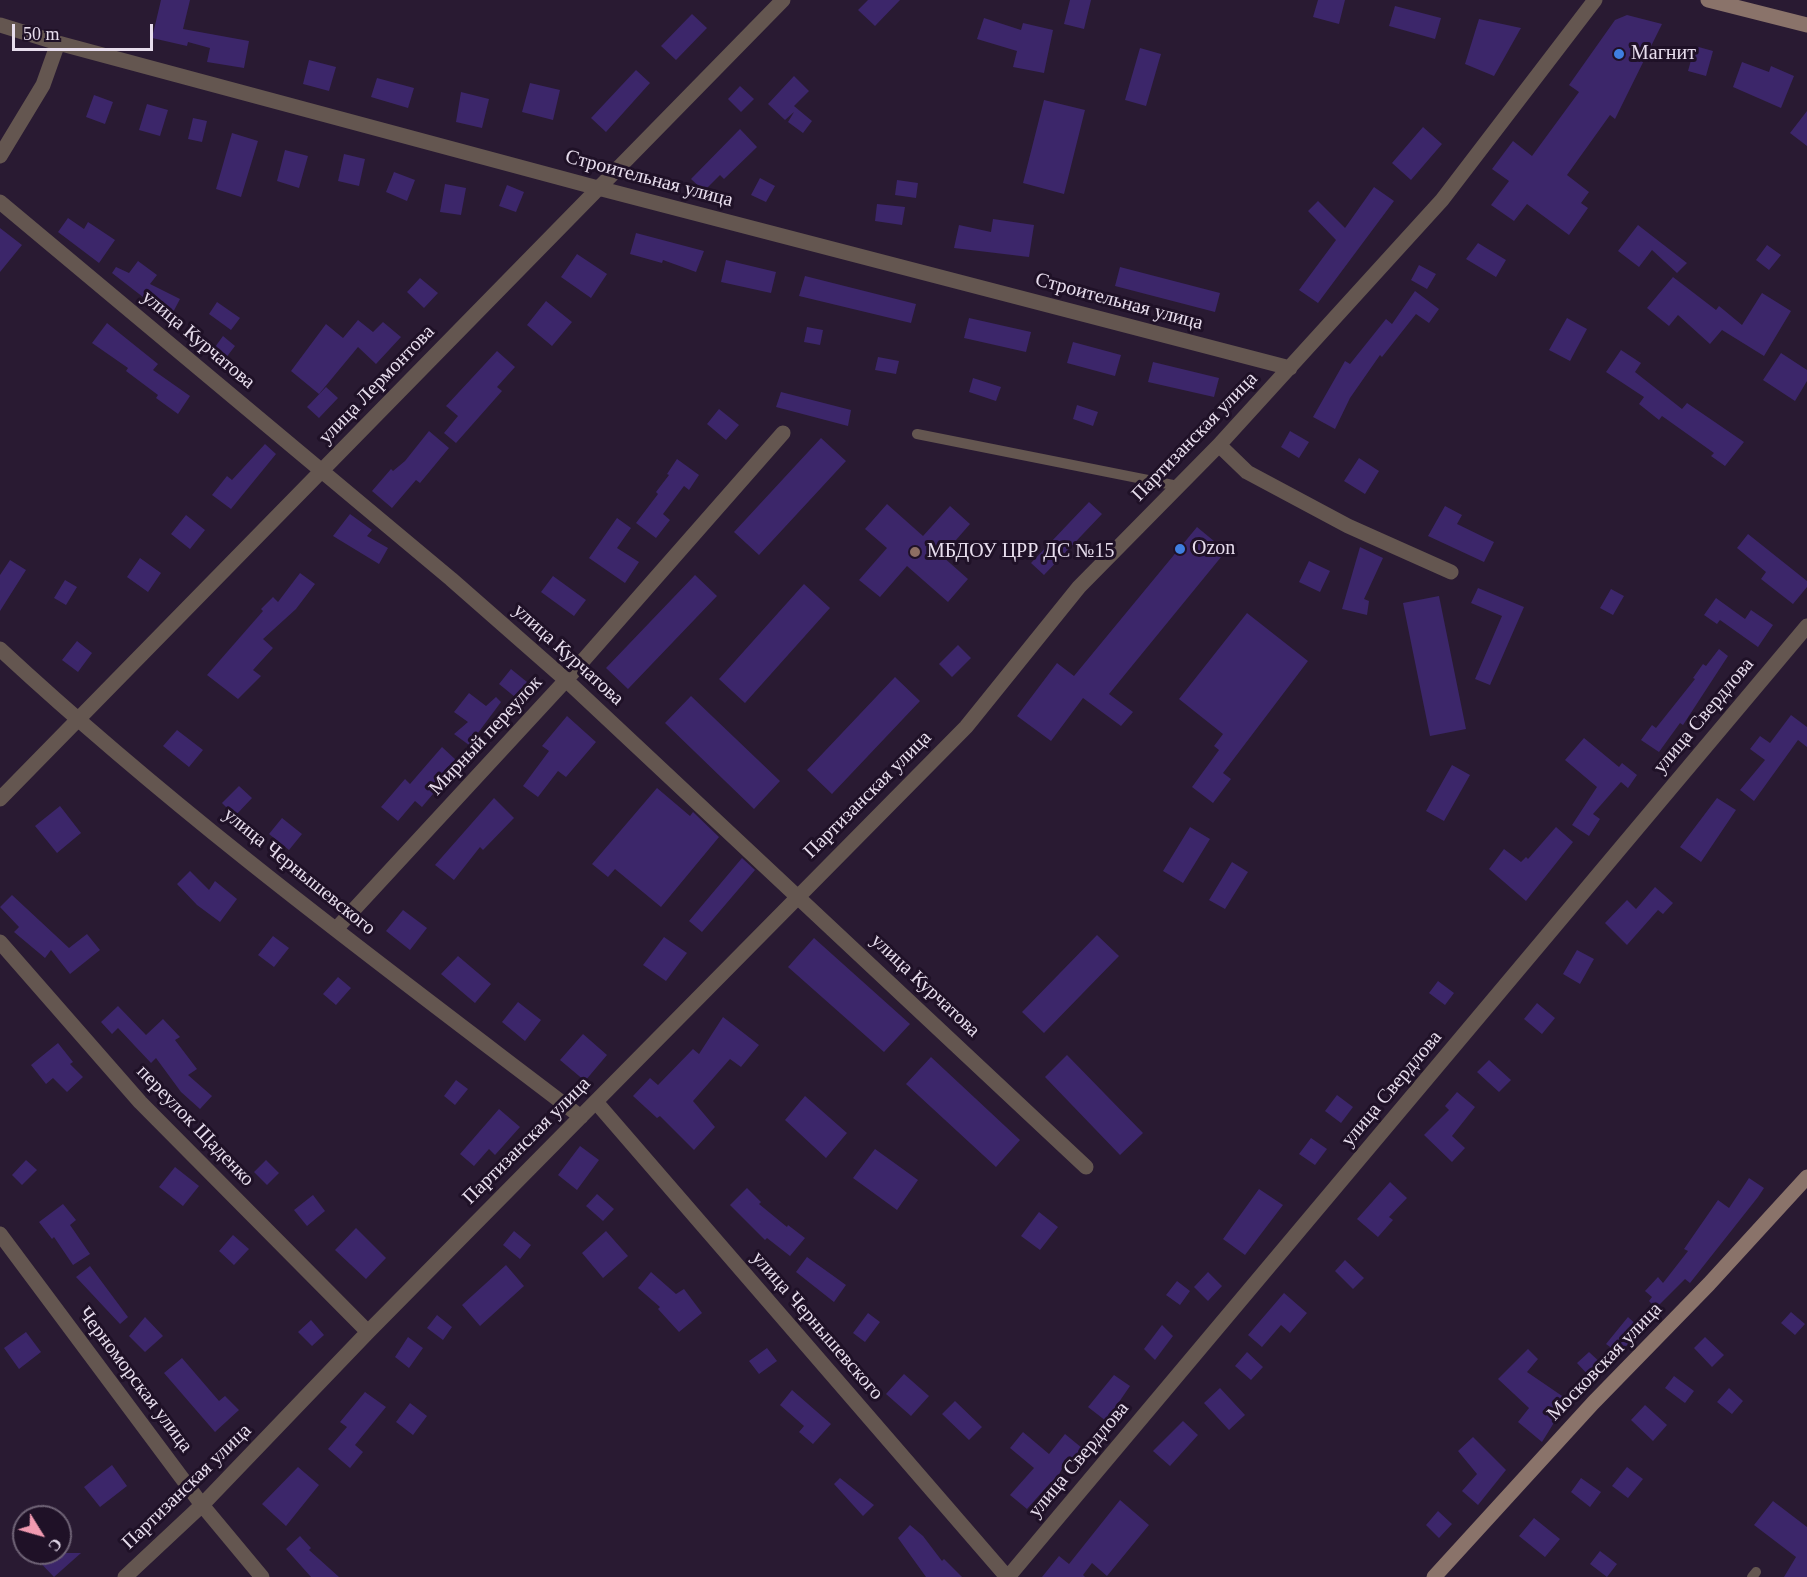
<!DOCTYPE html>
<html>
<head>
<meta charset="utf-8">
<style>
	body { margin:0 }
	#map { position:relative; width:1807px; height:1577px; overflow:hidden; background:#291a32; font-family:Georgia,serif }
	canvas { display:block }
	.north { position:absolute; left:12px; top:1505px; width:60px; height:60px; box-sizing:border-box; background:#1f1127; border:2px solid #6f6376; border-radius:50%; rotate:127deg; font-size:16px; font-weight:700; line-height:24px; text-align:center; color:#e7dded }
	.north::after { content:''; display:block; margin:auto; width:21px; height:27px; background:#f19ab1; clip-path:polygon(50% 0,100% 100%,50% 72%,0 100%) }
	.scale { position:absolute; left:12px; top:24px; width:141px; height:27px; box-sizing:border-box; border:3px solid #e7dded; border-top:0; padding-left:8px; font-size:18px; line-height:21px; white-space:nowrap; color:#e7dded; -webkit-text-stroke:4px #1f1127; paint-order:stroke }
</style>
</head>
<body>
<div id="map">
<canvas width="1807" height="1577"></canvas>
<div class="north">С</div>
<div class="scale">50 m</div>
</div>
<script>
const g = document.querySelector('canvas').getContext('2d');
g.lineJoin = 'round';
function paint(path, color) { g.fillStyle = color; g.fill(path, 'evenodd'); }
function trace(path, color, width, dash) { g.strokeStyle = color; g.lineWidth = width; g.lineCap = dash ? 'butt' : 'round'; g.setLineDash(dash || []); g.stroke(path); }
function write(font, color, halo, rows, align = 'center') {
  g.font = font + ' Georgia,serif'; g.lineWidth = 6; g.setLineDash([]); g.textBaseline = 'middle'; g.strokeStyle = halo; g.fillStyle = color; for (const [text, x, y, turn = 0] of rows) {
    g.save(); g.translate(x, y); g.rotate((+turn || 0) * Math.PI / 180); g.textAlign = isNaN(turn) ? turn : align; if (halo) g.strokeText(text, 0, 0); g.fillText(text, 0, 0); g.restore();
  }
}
const building = new Path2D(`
	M161,0H190L183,29L249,41L244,68L207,62L210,48L188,42L187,46L152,38Z
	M868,0H900L875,26L858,10Z
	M1070,0H1091L1084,29L1064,24Z
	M1318,0H1345L1339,24L1313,17Z
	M1395,6L1441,18L1435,39L1389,26Z
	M692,14L707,28L676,60L661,46Z
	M1627,15L1662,24L1615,119L1610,115L1567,175L1589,192L1581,203L1588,208L1569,235L1527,204L1514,221L1491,205L1509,181L1492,169L1513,141L1532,156L1579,92L1569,85L1615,20Z
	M984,18L1021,30L1023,23L1053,30L1044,73L1013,67L1017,51L977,39Z
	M1479,19L1521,28L1494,76L1465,64Z
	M1695,46L1713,51L1706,76L1688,71Z
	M1140,48L1161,54L1146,106L1125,100Z
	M309,60L336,67L329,91L303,84Z
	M1742,62L1769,72L1771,66L1794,76L1781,108L1733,87Z
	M636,70L650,83L606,132L591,118Z
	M794,76L809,91L794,106L812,121L803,133L788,122L794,112L785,120L768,104Z
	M377,78L414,88L408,108L371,97Z
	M530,83L560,90L553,120L522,112Z
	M740,86L754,99L741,112L728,99Z
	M461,92L489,99L482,128L456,122Z
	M94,95L113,102L105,124L86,117Z
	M1044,100L1085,110L1064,194L1023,183Z
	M147,104L168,110L160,136L139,130Z
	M1807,111V146L1790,133Z
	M193,118L207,121L202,142L188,139Z
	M1423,127L1442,144L1411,180L1392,163Z
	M740,129L757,147L724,179L720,175L704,191L691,179Z
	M232,133L258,141L241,197L216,189Z
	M285,150L308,156L299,188L277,181Z
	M344,154L365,159L359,186L338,181Z
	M394,172L415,180L407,201L386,192Z
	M760,178L775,186L766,202L751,195Z
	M897,180L918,183L916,198L895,195Z
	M445,184L466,188L461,215L440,212Z
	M507,185L524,192L516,212L499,206Z
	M1374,187L1394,201L1318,303L1299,290L1336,240L1308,211L1318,201L1345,228Z
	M877,204L905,207L902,225L875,221Z
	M68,218L84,229L88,222L115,240L99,263L58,232Z
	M993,219L1034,225L1029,257L954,248L959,225L991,232Z
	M1638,225L1687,263L1677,273L1652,250L1639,267L1618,251Z
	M0,228L22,245L0,272Z
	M636,233L704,251L696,272L663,260L662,263L630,254Z
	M1478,243L1506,260L1496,277L1466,259Z
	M1767,245L1781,255L1769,270L1756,260Z
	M577,254L607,274L591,298L561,277Z
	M726,260L776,272L771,293L721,282Z
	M138,261L157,275L150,284L180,299L170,318L112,273L116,267L129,273Z
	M1419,265L1436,274L1427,289L1411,280Z
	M1120,267L1220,293L1215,312L1115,286Z
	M805,276L916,304L911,323L799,296Z
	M1673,277L1716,310L1719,306L1742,325L1762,293L1791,311L1764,356L1722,330L1710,344L1678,315L1669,326L1647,308Z
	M420,278L438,293L424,308L407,292Z
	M1415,291L1439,309L1429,323L1416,314L1382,357L1380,355L1350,398L1335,429L1313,417L1345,361L1350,364L1386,319L1392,324Z
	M546,301L572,322L552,346L527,325Z
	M217,302L240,318L231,330L209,314Z
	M969,318L1031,332L1026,352L964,338Z
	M1567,318L1587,329L1570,361L1549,350Z
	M358,320L373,332L383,322L401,337L376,364L358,347L319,394L291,371L326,324L343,338Z
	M107,323L158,364L153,370L190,396L178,414L156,398L158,395L126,371L128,368L92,343Z
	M807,327L823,330L820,345L804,342Z
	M223,336L235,346L222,363L210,354Z
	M1073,342L1121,355L1115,376L1067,363Z
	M1621,350L1641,363L1635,372L1682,409L1687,403L1744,442L1725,466L1711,456L1714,453L1662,416L1659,420L1639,404L1644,397L1606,372Z
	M497,351L515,367L497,387L502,391L456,443L444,433L458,416L446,406Z
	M1781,353L1807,370V381L1795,401L1763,380Z
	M878,357L899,361L896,374L875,370Z
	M1153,362L1219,378L1214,397L1148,382Z
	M973,378L1001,387L996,401L969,392Z
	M326,387L338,398L319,418L307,407Z
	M781,392L851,410L848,426L776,407Z
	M1077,405L1098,412L1093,426L1073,419Z
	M719,409L739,425L726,440L707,424Z
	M429,431L449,448L420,483L416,480L392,508L372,491L391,469L393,471L405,461Z
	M1290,431L1309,442L1299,458L1281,447Z
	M821,438L846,461L759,555L734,532Z
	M265,444L276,454L231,509L212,495L227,476L232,480Z
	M1359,458L1379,471L1365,494L1344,481Z
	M677,459L699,475L689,490L684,486L663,514L670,520L656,538L636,523L658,494L656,492L669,475L667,474Z
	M1089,502L1102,514L1044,575L1031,563Z
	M887,504L923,536L950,506L970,524L942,556L968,579L948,602L907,566L880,597L859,580L887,548L865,529Z
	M1445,506L1462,515L1457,524L1494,542L1484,562L1428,536Z
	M350,514L372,530L367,536L388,548L379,564L333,536Z
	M186,515L205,530L190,549L171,534Z
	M617,518L631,528L617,548L639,562L625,583L589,558Z
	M1197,527L1226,551L1109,694L1133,712L1121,726L1083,698L1051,741L1017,716L1057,663L1074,676Z
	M1748,534L1807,581V587L1793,604L1761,579L1766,572L1737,548Z
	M1360,547L1383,558L1364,599L1369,601L1367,615L1342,609Z
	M140,558L161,573L148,592L127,577Z
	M10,560L26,570L0,611V575Z
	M1309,561L1330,571L1320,592L1299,582Z
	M300,573L315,584L296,609L263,639L273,648L253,670L261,676L238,699L207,675L263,611L261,609L273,597L278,602Z
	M695,575L717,596L628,689L606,668Z
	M553,576L586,600L574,616L541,592Z
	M65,580L77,587L66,605L54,598Z
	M804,584L830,608L745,703L719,679Z
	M1478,588L1524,607L1490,685L1475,679L1502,616L1471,603Z
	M1611,589L1624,596L1613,615L1600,608Z
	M1439,596L1466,729L1430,736L1403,603Z
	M1716,598L1745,619L1751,610L1773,625L1758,647L1720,620L1717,624L1704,615Z
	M1247,613L1308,661L1223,773L1231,779L1213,803L1192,787L1219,750L1214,746L1223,734L1179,699Z
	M77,641L92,653L78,672L62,660Z
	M958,645L971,658L952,677L939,664Z
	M1719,649L1728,656L1683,725L1680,723L1659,752L1641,740L1652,725L1656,728L1695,679L1693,678L1703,664L1706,666Z
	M511,669L527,682L515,697L499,684Z
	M895,677L920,701L832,794L807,770Z
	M469,693L486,706L496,697L501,702L469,745L454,734L468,722L454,712Z
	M691,696L780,781L754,809L665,723Z
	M1791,715L1807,727V747L1798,740L1754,801L1740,790L1765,760L1750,749L1760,736L1770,743Z
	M567,716L596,742L566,777L558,771L538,797L523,786L549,751L542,746Z
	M177,730L203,750L189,767L163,746Z
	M1584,738L1619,767L1622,763L1637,775L1628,788L1621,782L1593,814L1600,819L1589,836L1572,825L1597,787L1565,760Z
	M442,747L456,760L444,771L449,775L422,807L415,801L398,821L381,807L405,779L410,784Z
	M1452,765L1470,775L1444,821L1426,811Z
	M239,786L252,798L235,816L222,803Z
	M657,788L690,816L693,812L719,837L661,907L615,869L608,877L592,864Z
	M494,798L514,818L483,850L480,847L454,880L435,865Z
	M1717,798L1736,810L1701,862L1680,847Z
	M60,806L81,833L57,853L35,826Z
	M282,818L302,834L289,850L269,834Z
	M1190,827L1210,839L1183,883L1163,871Z
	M1556,827L1573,842L1526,901L1489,869L1504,849L1521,862L1526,857L1528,859Z
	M742,858L755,870L702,932L689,921Z
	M1232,862L1248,872L1225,909L1209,900Z
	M190,871L209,890L215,881L237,899L220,922L197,905L177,884Z
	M1655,887L1673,903L1663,914L1658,910L1627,945L1605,923L1627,900L1636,909Z
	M12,895L69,948L87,934L100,950L70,974L51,950L45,958L14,932L19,927L0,907Z
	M403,910L427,928L410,950L386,931Z
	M1097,935L1119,956L1044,1033L1022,1012Z
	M273,936L289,948L274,967L258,955Z
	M664,937L687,953L666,981L643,965Z
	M814,938L910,1024L884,1052L788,967Z
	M1577,950L1594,959L1580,984L1563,974Z
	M458,956L491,984L475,1003L441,974Z
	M338,977L351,988L336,1005L323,994Z
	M1438,981L1454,993L1445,1005L1429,993Z
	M518,1002L541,1020L525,1041L502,1022Z
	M1537,1003L1555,1018L1542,1034L1524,1019Z
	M118,1006L146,1035L163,1019L180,1037L175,1040L197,1069L188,1075L212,1096L200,1109L181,1092L156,1058L151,1063L118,1028L112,1034L101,1022Z
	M723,1017L759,1045L741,1067L730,1059L693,1101L715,1127L694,1150L660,1116L657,1118L633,1096L650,1078L658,1085L693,1049L699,1054Z
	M583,1034L607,1055L585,1081L560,1060Z
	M58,1043L73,1062L70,1064L83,1077L67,1092L53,1078L46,1084L31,1065Z
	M1067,1055L1143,1133L1120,1155L1045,1077Z
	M931,1057L1020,1140L996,1167L906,1084Z
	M1489,1060L1511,1080L1499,1092L1477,1072Z
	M456,1080L468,1089L455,1105L444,1096Z
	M1457,1092L1475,1107L1452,1136L1465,1148L1452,1162L1424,1135L1449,1110L1445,1106Z
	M1337,1095L1353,1107L1341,1123L1325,1111Z
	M805,1096L847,1133L826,1158L785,1120Z
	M499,1109L520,1127L495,1155L489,1149L474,1166L460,1154Z
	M1311,1138L1327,1149L1315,1165L1299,1154Z
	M580,1146L599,1160L577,1190L558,1175Z
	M875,1149L918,1180L897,1210L853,1178Z
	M26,1160L37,1170L22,1185L12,1175Z
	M266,1160L279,1173L267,1185L254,1172Z
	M175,1167L199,1186L183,1206L159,1187Z
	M1749,1178L1764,1188L1758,1197L1690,1283L1685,1279L1656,1308L1649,1301L1652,1297L1645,1291L1658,1277L1663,1283L1688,1251L1684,1249L1718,1200L1729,1208Z
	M1390,1182L1407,1198L1389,1217L1393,1220L1378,1237L1357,1219Z
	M747,1188L761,1202L759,1204L787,1227L788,1225L805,1238L790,1256L767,1238L765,1240L730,1205Z
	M1259,1189L1283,1205L1245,1255L1223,1239Z
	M597,1194L614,1209L603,1221L586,1206Z
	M313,1195L325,1211L307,1226L294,1210Z
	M63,1204L76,1220L70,1225L90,1254L73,1265L54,1237L52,1239L39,1222Z
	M1039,1212L1058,1227L1040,1250L1021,1236Z
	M356,1228L386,1258L366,1279L335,1250Z
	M514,1231L531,1245L520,1259L503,1245Z
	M606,1231L628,1256L603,1278L582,1253Z
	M233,1235L249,1249L234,1265L219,1251Z
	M807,1257L846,1285L834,1302L796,1272Z
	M1345,1260L1364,1278L1353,1289L1335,1271Z
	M506,1265L524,1286L480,1326L462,1305Z
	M90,1266L128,1317L120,1324L76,1277Z
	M651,1272L676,1294L684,1289L702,1313L679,1332L658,1309L660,1307L638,1288Z
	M1208,1272L1222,1286L1208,1301L1194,1287Z
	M1177,1281L1190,1291L1180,1305L1166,1295Z
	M1284,1293L1307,1313L1290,1333L1281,1325L1262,1347L1248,1335Z
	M1791,1312L1805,1324L1795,1335L1781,1323Z
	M868,1313L880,1322L865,1342L853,1333Z
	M437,1315L452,1327L443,1340L427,1328Z
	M145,1317L163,1336L145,1352L129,1336Z
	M1628,1317L1640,1328L1620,1354L1606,1344Z
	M311,1320L324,1335L312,1346L298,1332Z
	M1162,1325L1173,1336L1155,1360L1144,1349Z
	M26,1332L41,1352L19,1369L4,1348Z
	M408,1337L423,1348L409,1368L395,1357Z
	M1705,1337L1724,1355L1712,1367L1694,1348Z
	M767,1348L777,1361L759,1374L749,1361Z
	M1528,1349L1538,1359L1527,1372L1568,1400L1542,1442L1518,1422L1529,1408L1498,1379Z
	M1247,1352L1263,1367L1251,1380L1235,1366Z
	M1589,1352L1603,1365L1590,1377L1577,1363Z
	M182,1358L219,1401L225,1396L239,1410L215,1432L164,1373Z
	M904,1374L929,1396L911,1416L886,1394Z
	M1114,1375L1130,1386L1106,1421L1088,1407Z
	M1674,1376L1694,1391L1685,1403L1665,1388Z
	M1220,1388L1245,1415L1229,1430L1204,1403Z
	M1729,1388L1743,1401L1732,1414L1717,1402Z
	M792,1390L831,1424L813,1444L799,1432L804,1426L780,1405Z
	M365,1392L386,1407L355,1445L363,1452L350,1468L328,1449L347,1427L340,1422Z
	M955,1401L982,1427L969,1440L942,1414Z
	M410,1403L427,1416L413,1435L396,1422Z
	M1645,1405L1667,1425L1653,1441L1631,1420Z
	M1183,1421L1198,1435L1170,1466L1153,1451Z
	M1023,1432L1049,1454L1065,1434L1082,1448L1072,1460L1068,1457L1054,1484L1051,1482L1027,1509L1010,1495L1034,1468L1010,1448Z
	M1473,1437L1506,1470L1478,1505L1462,1491L1477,1474L1458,1451Z
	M112,1465L127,1486L100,1507L84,1487Z
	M298,1467L319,1485L286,1526L262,1504Z
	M1627,1467L1643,1479L1628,1498L1612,1486Z
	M840,1478L874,1505L863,1516L834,1484Z
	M1581,1478L1601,1492L1590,1507L1571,1492Z
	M1120,1500L1149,1525L1107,1576L1092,1563L1083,1575L1085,1577H1042L1059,1556L1069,1564Z
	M1773,1501L1807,1527V1577H1784L1796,1557L1754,1525Z
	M1438,1511L1452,1524L1439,1538L1426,1525Z
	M1534,1518L1560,1539L1545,1557L1519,1536Z
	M910,1525L923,1536L942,1561L944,1559L962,1577H926L898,1538Z
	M300,1536L311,1548L309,1550L339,1577H311L286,1549Z
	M1600,1551L1617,1564L1607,1577L1590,1564Z
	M31,1553H81L54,1577Z`);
const lane = new Path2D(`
	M917,434L1178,486
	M1752,1577L1756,1572`);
const street = new Path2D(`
	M0,25L58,43L598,188L1290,368
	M0,156L43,85L58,43
	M0,202L451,579L566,680L1086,1167
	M1219,445L1247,472L1348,526L1451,572
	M0,649C182,818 383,966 581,1117
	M0,799L783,0
	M336,929L566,680L783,433
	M0,942L140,1102L368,1332
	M596,1102L1007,1577
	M0,1234L202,1505L262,1577
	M125,1577L202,1505L368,1332L966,727L1079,587L1219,445L1442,200L1595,0
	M1008,1577L1807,626`);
const secondary = new Path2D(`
	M1708,0L1807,25
	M1434,1577L1593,1403L1709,1284L1807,1177`);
const markers = [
	[1619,54,6,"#3f7fe0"],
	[1180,549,6,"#3f7fe0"],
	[915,552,6,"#8d6e63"]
];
const poiNames = [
	["Магнит",1631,54],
	["Ozon",1192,549],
	["МБДОУ ЦРР ДС №15",927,552]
];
const streetNames = [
	["Строительная улица",649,179,15],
	["Строительная улица",1119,302,15],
	["улица Курчатова",198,340,40],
	["улица Лермонтова",377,385,-46],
	["Партизанская улица",1195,437,-46],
	["улица Курчатова",568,655,42],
	["улица Свердлова",1704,716,-50],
	["Мирный переулок",486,736,-47],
	["Партизанская улица",868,795,-45],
	["улица Чернышевского",299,872,39],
	["улица Курчатова",925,986,43],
	["улица Свердлова",1392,1089,-50],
	["переулок Щаденко",195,1126,46],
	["Партизанская улица",527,1141,-45],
	["улица Чернышевского",817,1326,49],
	["Московская улица",1605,1362,-46],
	["Черноморская улица",135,1380,53],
	["улица Свердлова",1079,1460,-50],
	["Партизанская улица",187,1487,-44]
];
paint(building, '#3c266a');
trace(lane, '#645650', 10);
trace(street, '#645650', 15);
trace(secondary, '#8a736a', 15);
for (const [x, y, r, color] of markers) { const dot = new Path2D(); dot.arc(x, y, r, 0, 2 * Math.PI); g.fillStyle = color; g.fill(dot); trace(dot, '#1f1127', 2); }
write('20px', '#e7dded', '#1f1127', poiNames, 'left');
write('20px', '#e7dded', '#1f1127', streetNames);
</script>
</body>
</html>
